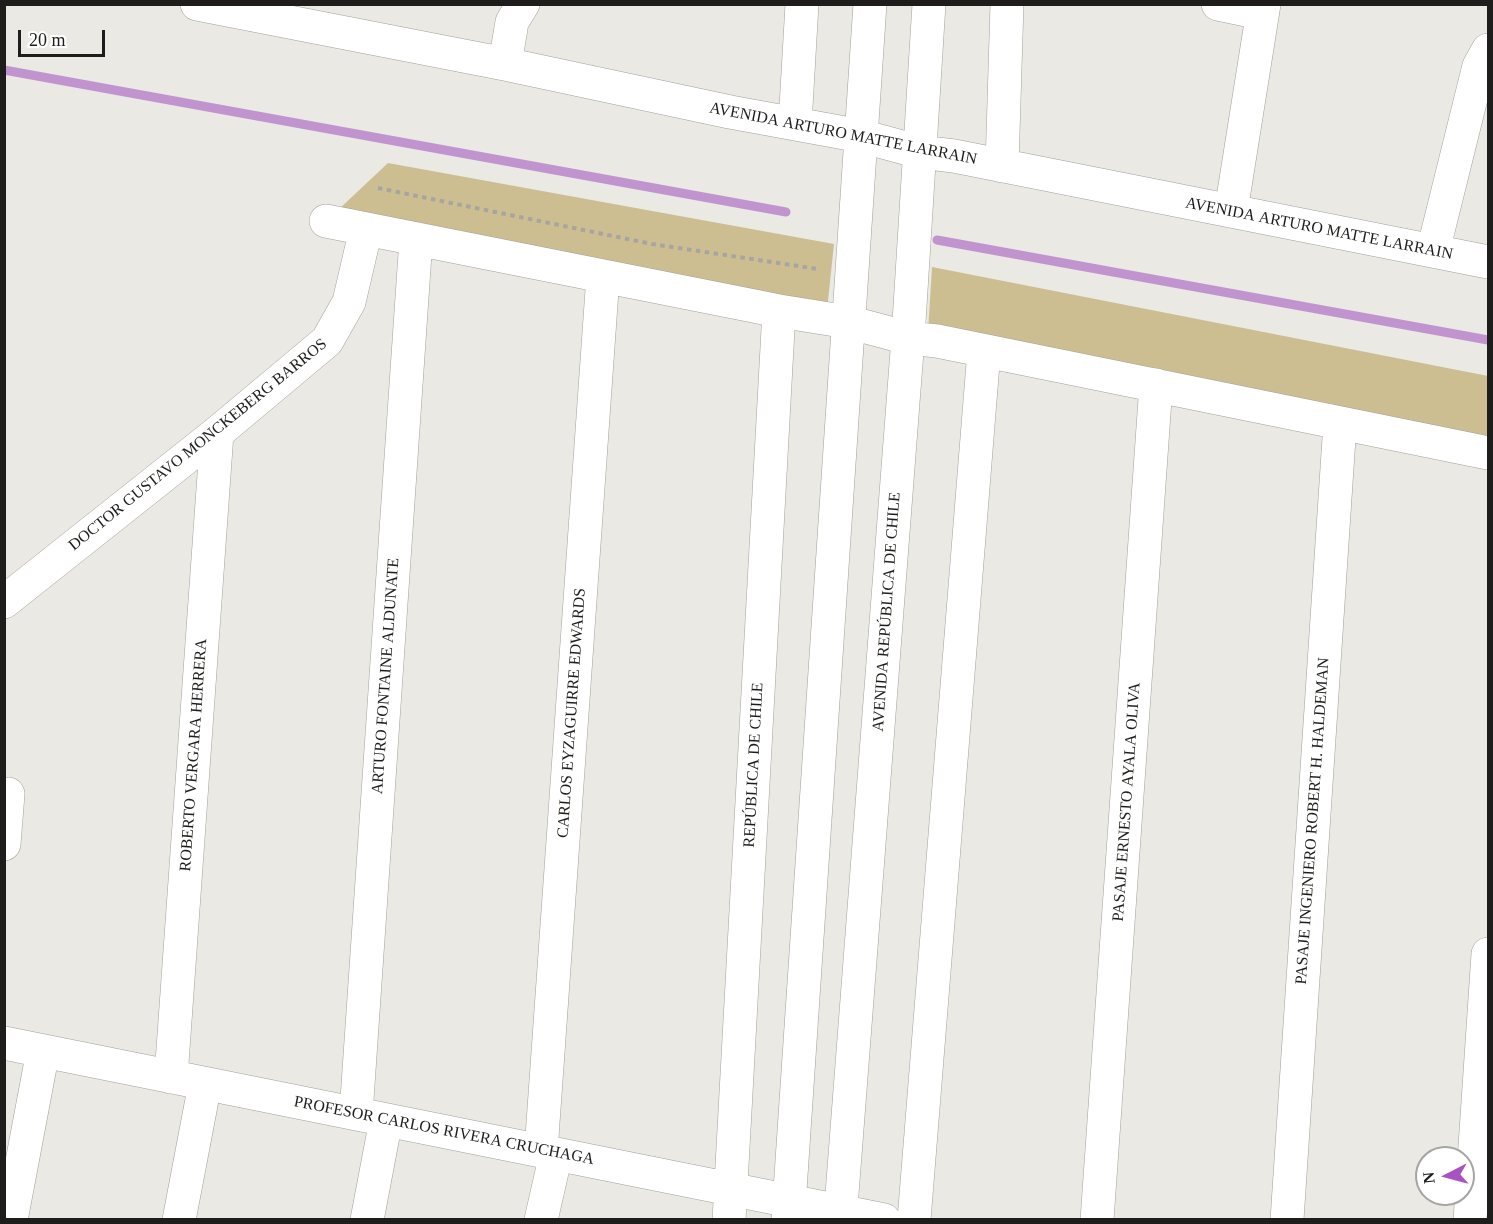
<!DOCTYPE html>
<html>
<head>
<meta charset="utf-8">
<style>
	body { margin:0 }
	#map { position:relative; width:1493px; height:1224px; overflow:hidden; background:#eae9e3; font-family:"Times New Roman",serif }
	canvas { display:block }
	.frame { position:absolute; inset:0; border:6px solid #1e1d1b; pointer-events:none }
	.north { position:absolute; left:1415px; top:1146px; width:60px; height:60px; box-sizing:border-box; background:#fff; border:2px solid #a5a5a4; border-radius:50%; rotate:264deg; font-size:16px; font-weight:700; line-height:24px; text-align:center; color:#1e1d1b }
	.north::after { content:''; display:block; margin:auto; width:21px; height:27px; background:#a853c1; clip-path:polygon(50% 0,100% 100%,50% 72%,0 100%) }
	.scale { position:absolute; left:18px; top:30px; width:87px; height:27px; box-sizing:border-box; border:3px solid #1e1d1b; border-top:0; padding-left:8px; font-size:18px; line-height:21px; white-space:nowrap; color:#1e1d1b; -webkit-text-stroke:4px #fff; paint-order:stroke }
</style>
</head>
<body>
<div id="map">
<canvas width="1493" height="1224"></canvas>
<div class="frame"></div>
<div class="north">N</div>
<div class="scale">20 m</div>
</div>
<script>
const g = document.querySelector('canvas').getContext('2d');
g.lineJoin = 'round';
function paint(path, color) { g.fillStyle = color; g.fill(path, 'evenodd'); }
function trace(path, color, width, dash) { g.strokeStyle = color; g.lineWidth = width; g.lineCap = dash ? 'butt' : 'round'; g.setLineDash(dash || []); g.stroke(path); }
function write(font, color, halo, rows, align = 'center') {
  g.font = font + ' "Times New Roman",serif'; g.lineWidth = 4.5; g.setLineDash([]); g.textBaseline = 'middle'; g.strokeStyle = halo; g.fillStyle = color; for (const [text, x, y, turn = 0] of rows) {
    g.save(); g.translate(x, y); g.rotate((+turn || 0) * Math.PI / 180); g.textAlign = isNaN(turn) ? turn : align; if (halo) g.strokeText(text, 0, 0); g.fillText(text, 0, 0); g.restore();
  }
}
const green = new Path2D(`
	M388,163L834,244L827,310L338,210Z
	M932,267L1488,376V438L928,332Z`);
const stream = new Path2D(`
	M4,70L786,212
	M937,240L1488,340`);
const path = new Path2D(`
	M378,188L652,244L818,269`);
const minor = new Path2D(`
	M197,4L505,64L730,112L861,136L920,152L954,156L1488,262
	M1218,4L1261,13
	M505,64L512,22L523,4
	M795,124L802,4
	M1002,166L1007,4
	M1231,211L1264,4
	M326,221L779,311L848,322L908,338L937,341L1488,453
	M1433,251L1479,66L1488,50
	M4,602L217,433L327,341L349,302L366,229
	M4,844L8,794
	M4,1043L884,1220
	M171,1077L217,433
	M356,1114L416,239
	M541,1151L603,276
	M11,1220L43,1051
	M179,1220L205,1084
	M367,1220L386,1120
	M541,1220L556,1154
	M729,1220L779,311
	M788,1220L870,4
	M840,1220L908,338L929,4
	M914,1220L984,351
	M1097,1220L1156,385
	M1287,1220L1340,423
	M1470,1220L1488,954`);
const streetNames = [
	["AVENIDA ARTURO MATTE LARRAIN",843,134,11],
	["AVENIDA ARTURO MATTE LARRAIN",1319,229,11],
	["DOCTOR GUSTAVO MONCKEBERG BARROS",198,445,-39],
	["AVENIDA REPÚBLICA DE CHILE",887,612,-86],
	["ARTURO FONTAINE ALDUNATE",386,676,-86],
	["CARLOS EYZAGUIRRE EDWARDS",572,713,-86],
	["ROBERTO VERGARA HERRERA",194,755,-86],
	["REPÚBLICA DE CHILE",754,765,-87],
	["PASAJE ERNESTO AYALA OLIVA",1127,802,-86],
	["PASAJE INGENIERO ROBERT H. HALDEMAN",1313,821,-86],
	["PROFESOR CARLOS RIVERA CRUCHAGA",444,1131,11]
];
paint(green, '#cdbe92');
trace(stream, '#c194d0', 9);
trace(minor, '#a2a09b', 34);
trace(path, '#a6a5a0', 4, [4.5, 4.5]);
trace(minor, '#fff', 33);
write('16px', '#1e1d1b', '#fff', streetNames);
</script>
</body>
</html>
